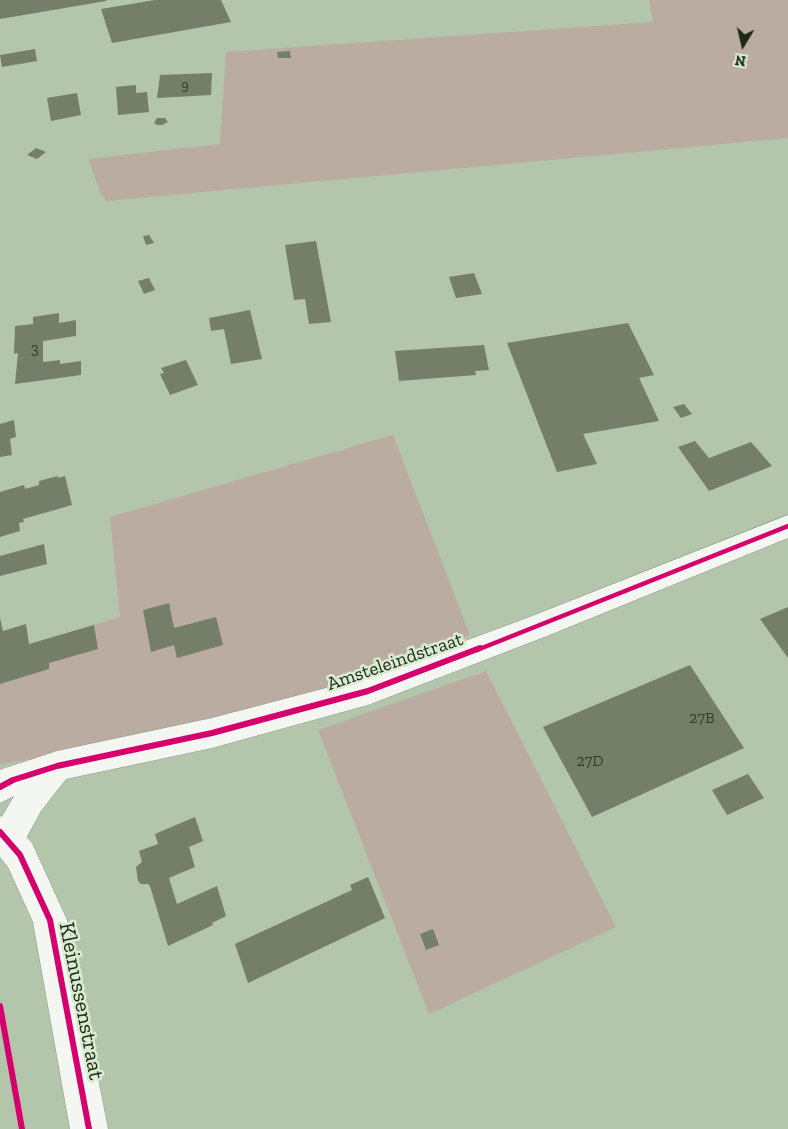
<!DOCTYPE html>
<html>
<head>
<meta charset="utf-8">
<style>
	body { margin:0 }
	#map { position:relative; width:788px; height:1129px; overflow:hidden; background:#b3c5ab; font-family:"Zilla Slab",serif }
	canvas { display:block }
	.north { position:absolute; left:718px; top:20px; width:50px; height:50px; -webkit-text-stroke:4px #daebd2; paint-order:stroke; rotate:189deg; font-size:14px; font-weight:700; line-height:20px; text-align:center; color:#1d2917 }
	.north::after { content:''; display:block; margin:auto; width:18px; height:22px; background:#1d2917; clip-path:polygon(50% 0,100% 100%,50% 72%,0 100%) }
</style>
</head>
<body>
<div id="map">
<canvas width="788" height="1129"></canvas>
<div class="north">N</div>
</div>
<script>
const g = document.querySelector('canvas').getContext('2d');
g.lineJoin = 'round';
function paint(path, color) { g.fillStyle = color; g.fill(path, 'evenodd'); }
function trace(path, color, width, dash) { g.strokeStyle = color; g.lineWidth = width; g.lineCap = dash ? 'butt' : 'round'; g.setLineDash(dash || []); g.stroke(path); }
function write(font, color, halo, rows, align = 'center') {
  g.font = font + ' "Zilla Slab",serif'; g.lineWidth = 5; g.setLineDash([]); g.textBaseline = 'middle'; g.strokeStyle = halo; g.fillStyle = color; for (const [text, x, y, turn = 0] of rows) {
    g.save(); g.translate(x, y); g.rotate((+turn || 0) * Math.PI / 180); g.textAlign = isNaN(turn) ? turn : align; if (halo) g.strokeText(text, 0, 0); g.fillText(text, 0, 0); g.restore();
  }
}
const green = new Path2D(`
	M649,0H788V138L106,201L100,191L88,159L220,144L226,52L653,22Z
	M393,435L470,635C372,679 264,708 160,732C106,744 54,757 0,764V653L120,617L110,517Z
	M486,671L616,927L429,1014L318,730Z`);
const building = new Path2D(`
	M0,0H106V1L0,19Z
	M155,0H221L231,22L112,43L101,9Z
	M35,49L37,61L2,67L0,55Z
	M290,51L291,58H278L277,52Z
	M212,73L211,95L157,98L160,75Z
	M136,85V93L147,92L149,112L118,115L116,87Z
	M77,93L81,115L51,121L47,98Z
	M157,118H165L168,122L162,125H157L154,123Z
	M36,148L46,152L37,159L27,155Z
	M149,235L154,243L146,245L143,236Z
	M316,241L331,322L309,324L305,299L294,300L285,245Z
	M474,273L482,294L456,298L449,277Z
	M149,278L155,290L144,294L138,281Z
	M250,310L262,359L231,364L224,329L211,331L209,318Z
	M59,313V323L76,320V336L43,341V362L60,360V364L81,361V375L15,384L18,353L14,354L15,326L33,324V317Z
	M628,323L654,375L639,378L659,421L583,434L597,464L557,472L507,343Z
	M484,345L489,370L475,371L476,375L399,381L395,351Z
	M186,360L198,385L170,395L160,374L164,373L161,368Z
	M684,404L692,414L681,418L673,407Z
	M14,420L16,437L10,439L12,455L0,457V424Z
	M695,441L709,458L751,442L772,466L709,491L678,447Z
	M58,476V478L65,476L72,505L23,519L24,522L19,523L20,531L0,537V492L24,485L25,489L39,485V481Z
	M44,544L47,564L0,576V556Z
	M169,603L174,628L216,617L223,645L177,658L174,645L151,652L143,610Z
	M788,607V658L760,619Z
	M0,618L3,631L26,624L29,644L94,625L98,649L49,663V669L0,684Z
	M690,665L744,748L592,817L543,727Z
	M748,774L764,798L727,815L712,790Z
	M195,817L203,841L189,847L195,867L169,878L177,904L217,886L226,916L212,923L213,925L168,946L150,886L148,884H141L138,881L136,867L142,862L139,851L158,844L155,834Z
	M368,877L385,918L248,983L235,944L352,890L350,885Z
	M433,929L439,945L426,950L420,934Z`);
const street = new Path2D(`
	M788,515V538L547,636L368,705L212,748L66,779L41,811L19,851L7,855L0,852V820L14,796L0,803V770L2,769L57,751L212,718L368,677L527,618Z`);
const secondary = new Path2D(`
	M0,816L11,821L32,843L67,920L108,1129H70L33,922L8,867L0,857Z`);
const cyclewayFar1 = new Path2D(`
	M477,650L788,526`);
const cycleway = new Path2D(`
	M0,787L13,780L57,766L212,733L368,691L480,648
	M0,832L20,855L50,920L89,1129
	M0,1006L22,1129`);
const farNumbernames = [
	["9",185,86]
];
const numberNames = [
	["3",35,349],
	["27B",702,718],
	["27D",590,761]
];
const streetNames = [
	["Amsteleindstraat",395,662,-19]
];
const nearStreetnames = [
	["Kleinussenstraat",81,1001,79]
];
paint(green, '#bbaca1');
paint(building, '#757e68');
trace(street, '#8b9985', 1);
trace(secondary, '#8b9985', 1);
paint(street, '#f4f6f2');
paint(secondary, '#f4f6f2');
trace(cyclewayFar1, '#d6006c', 4.5);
trace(cycleway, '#d6006c', 6);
write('14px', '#333e2b', null, farNumbernames);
write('16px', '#333e2b', null, numberNames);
write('19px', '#1d2917', '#daebd2', streetNames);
write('22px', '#1d2917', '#daebd2', nearStreetnames);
</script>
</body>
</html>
